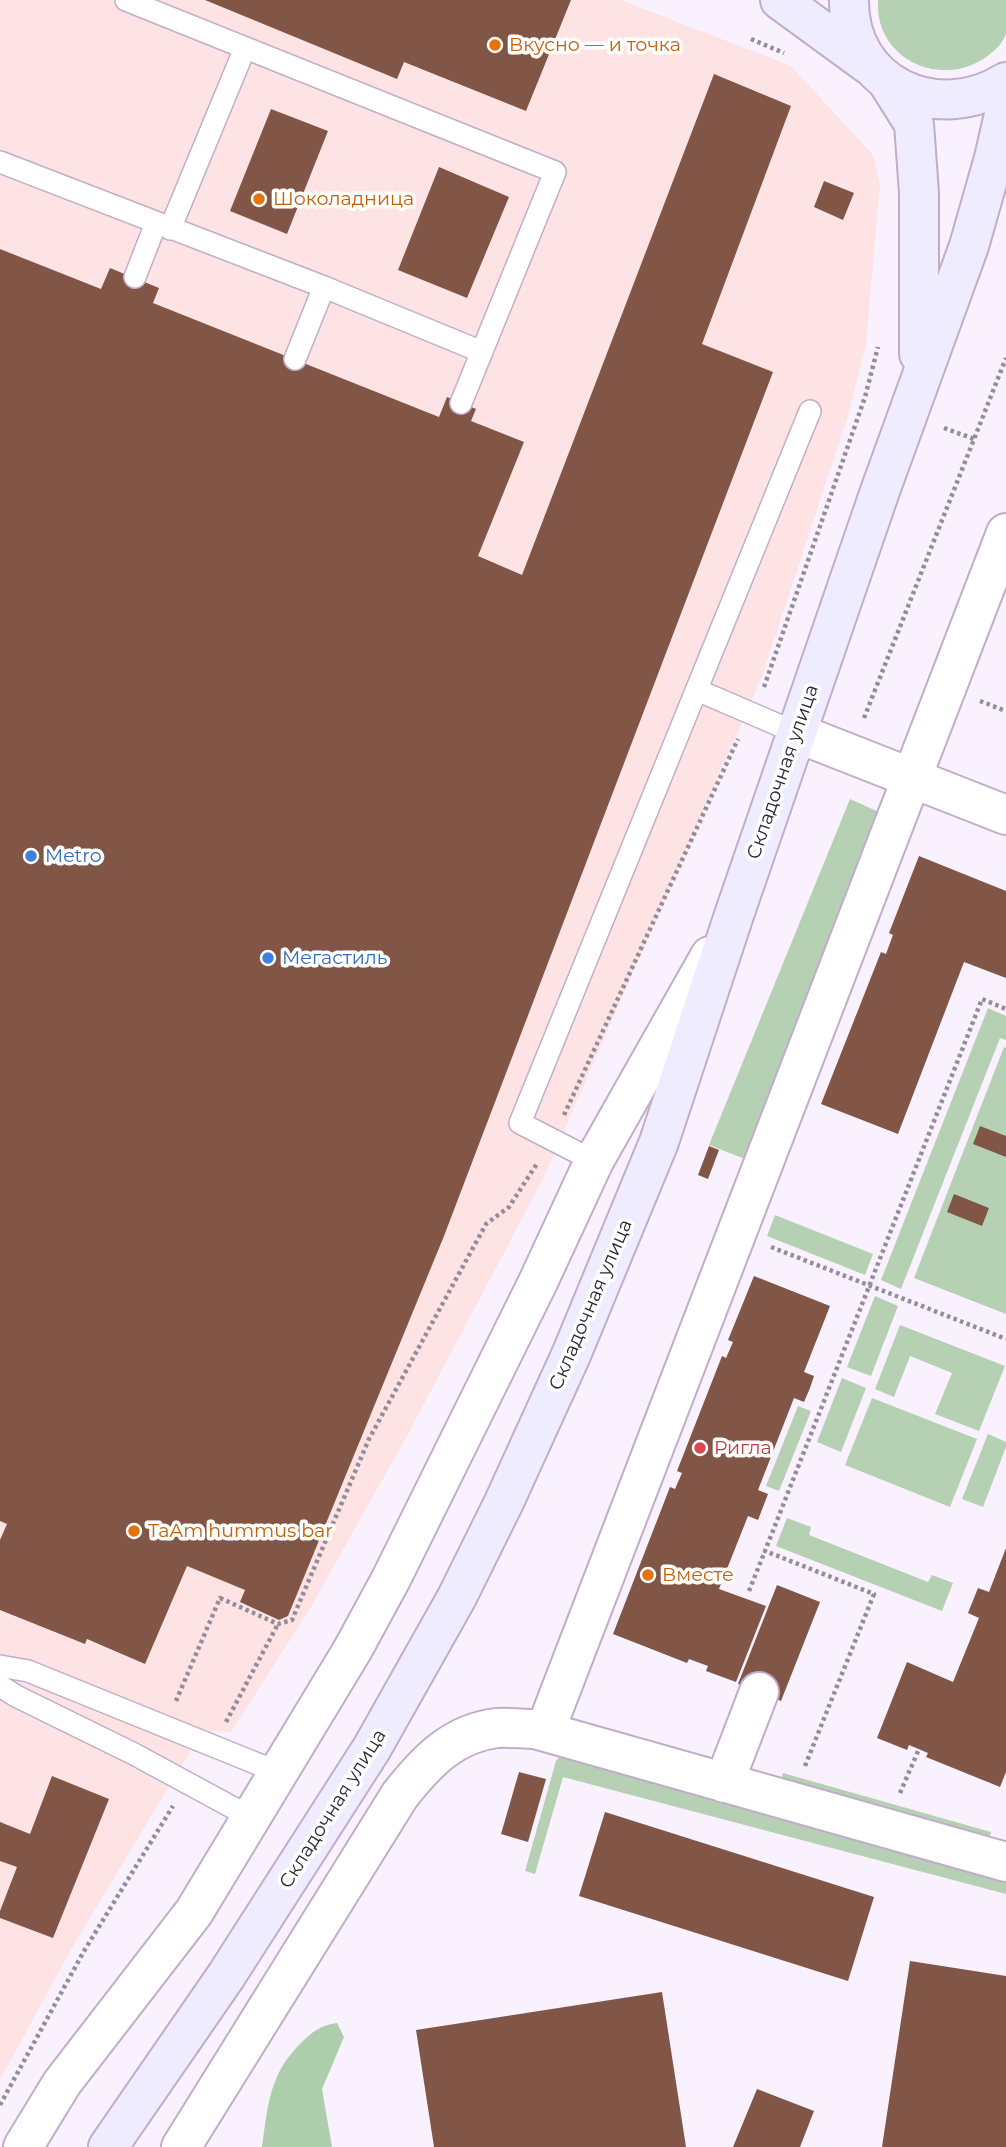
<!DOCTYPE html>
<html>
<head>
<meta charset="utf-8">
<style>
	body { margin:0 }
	canvas { display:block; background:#f9f1fd }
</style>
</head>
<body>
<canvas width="1006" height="2147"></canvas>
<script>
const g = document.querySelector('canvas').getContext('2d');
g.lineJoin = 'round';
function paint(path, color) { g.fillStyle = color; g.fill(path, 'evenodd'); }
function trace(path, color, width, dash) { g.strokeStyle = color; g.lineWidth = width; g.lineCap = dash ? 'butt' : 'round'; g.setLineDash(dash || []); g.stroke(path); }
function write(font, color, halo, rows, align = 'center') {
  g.font = font + ' Montserrat,sans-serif'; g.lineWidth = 7; g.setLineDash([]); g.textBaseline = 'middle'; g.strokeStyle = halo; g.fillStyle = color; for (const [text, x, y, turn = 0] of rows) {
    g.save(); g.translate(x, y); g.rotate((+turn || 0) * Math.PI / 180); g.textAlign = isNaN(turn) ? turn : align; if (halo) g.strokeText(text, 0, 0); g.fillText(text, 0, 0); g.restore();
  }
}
const commercial = new Path2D(`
	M0,0H621L791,66L873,155L880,184L866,345L847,419L762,676L542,1181L407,1436L308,1612L231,1732L203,1730L73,1946L0,2080Z`);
const green = new Path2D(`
	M878,0H1006C1006,10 1006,23 1006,33C1004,41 997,49 990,54C945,91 874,61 878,0Z
	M850,799L881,813L745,1159L709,1145Z
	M988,1008L1006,1016V1040L1000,1038L901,1289L881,1280Z
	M1004,1047L1006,1048V1314L914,1278Z
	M775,1215L873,1254L865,1275L767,1236Z
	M875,1296L898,1306L871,1376L847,1367Z
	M900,1325L1005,1366L979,1431L935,1414L952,1373L910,1356L894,1397L875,1389Z
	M842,1378L866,1388L841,1452L817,1442Z
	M872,1398L977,1439L950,1507L845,1465Z
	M798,1406L811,1411L779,1491L766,1486Z
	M988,1434L1006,1442V1447L983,1507L962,1499Z
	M787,1518L811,1527L809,1535L928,1582L932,1575L953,1583L942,1611L776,1546Z
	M561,1755L1006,1880V1894L563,1777L535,1874L525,1871L556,1761Z
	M783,1773L991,1832L989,1839L781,1780Z`);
const forest = new Path2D(`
	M337,2023L344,2037L322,2089L332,2147H262C268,2106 269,2074 301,2043C312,2032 321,2025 337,2023Z`);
const building = new Path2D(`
	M205,0H571L526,111L404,62L397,79Z
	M714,74L791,106L702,344L773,372L444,1236L288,1616L279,1620L240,1602L245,1590L187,1566L145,1664L87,1639L85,1644L0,1610V1540L7,1524L0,1521V249L101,289L110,268L159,288L153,303L439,417L447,397L476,409L471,421L524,442L478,556L522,575Z
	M271,109L328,131L287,234L230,211Z
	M439,167L509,197L467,298L398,270Z
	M824,181L854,193L843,220L814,207Z
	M919,856L1006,891V978L964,962L898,1134L821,1104L881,952L886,954L893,935L889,933Z
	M980,1126L1006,1136V1157L973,1144Z
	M709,1146L719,1150L708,1179L698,1175Z
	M954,1194L989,1208L982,1226L947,1212Z
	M754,1276L830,1306L804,1372L814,1376L810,1388L804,1402L794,1398L758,1490L768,1494L758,1520L748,1516L719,1589L766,1606L736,1682L706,1671L708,1666L689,1659L687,1663L613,1634L670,1487L675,1489L682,1473L677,1471L722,1356L726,1358L733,1342L728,1340Z
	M1006,1548V1772L1000,1787L926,1757L928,1753L909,1745L907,1750L877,1738L907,1662L953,1682L979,1618L968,1613L978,1588L989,1592Z
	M777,1585L820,1602L781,1701L738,1684Z
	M519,1772L546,1779L528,1842L501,1834Z
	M52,1776L109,1799L53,1938L0,1918V1911L17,1867L0,1861V1822L30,1834Z
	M605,1812L874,1897L848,1981L579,1896Z
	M910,1961L1006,1976V2147H882Z
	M662,1992L686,2147H434L416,2030Z
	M757,2089L814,2111L800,2147H733Z`);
const path = new Path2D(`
	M751,39L784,53
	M944,428L974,439
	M764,687L865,397L878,347
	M980,701L1006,711
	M864,718L1006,358
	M564,1115L738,739
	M771,1247L1006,1339
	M749,1591L765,1551
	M176,1701L220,1598L278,1624L292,1620L369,1439L486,1224L509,1207L538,1162
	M226,1722L278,1624
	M805,1766L874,1594L765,1551L982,999L1006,1009
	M900,1793L919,1749
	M0,2105L84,1951L173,1806`);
const lane = new Path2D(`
	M126,0L555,172L461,403
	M0,162L324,287L295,359
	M170,229L245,48
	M135,277L156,223
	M324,287L482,352
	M697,690L797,733
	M594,1161L520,1123L810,411
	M0,1666L28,1671L280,1773
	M0,1686L16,1696L134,1754L252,1818`);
const street = new Path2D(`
	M797,733L1006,815
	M545,1731L1006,533
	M724,1783L759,1692
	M23,2147L62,2083L194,1912L353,1649L391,1579L538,1282L594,1161L710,956
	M181,2147L400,1795C426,1762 453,1733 497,1728C509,1727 523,1729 535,1729L1006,1862`);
const secondary = new Path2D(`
	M780,0L869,65
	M849,0C848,85 937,125 1006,82
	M887,81L914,124L919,193V354
	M108,2147L226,1976L372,1748L457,1597L504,1502L571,1355L659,1142L734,915L880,491L969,246L994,158L1006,106`);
const markers = [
	[495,45,7,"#e8710a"],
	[259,199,7,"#e8710a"],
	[31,856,7,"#3f7fe0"],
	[268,958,7,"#3f7fe0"],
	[700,1448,7,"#e0444e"],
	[134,1531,7,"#e8710a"],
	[648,1575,7,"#e8710a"]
];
const foodNames = [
	["Вкусно — и точка",509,45],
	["Шоколадница",273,199],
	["TaAm hummus bar",148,1531],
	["Вместе",662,1575]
];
const streetNames = [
	["Складочная улица",783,772,-71],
	["Складочная улица",591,1305,-67],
	["Складочная улица",333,1809,-58]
];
const shopNames = [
	["Metro",45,856],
	["Мегастиль",282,958]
];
const healthNames = [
	["Ригла",714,1448]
];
paint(commercial, '#fee3e5');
paint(green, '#b5d0b3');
paint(forest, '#acceaa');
paint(building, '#815647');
trace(lane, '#c1adcb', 24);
trace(street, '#c1adcb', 42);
trace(secondary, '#c1adcb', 42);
trace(path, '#948c98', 4.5, [3.5, 3.5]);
trace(lane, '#fff', 21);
trace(street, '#fff', 38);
trace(secondary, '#f0ecff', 38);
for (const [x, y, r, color] of markers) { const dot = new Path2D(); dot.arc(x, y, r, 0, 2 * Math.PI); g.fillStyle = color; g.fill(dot); trace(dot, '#fff', 2.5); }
write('19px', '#c56008', '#fff', foodNames, 'left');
write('19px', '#2a222e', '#fff', streetNames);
write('19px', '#366cbe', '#fff', shopNames, 'left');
write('19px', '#be3a42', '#fff', healthNames, 'left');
</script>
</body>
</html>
